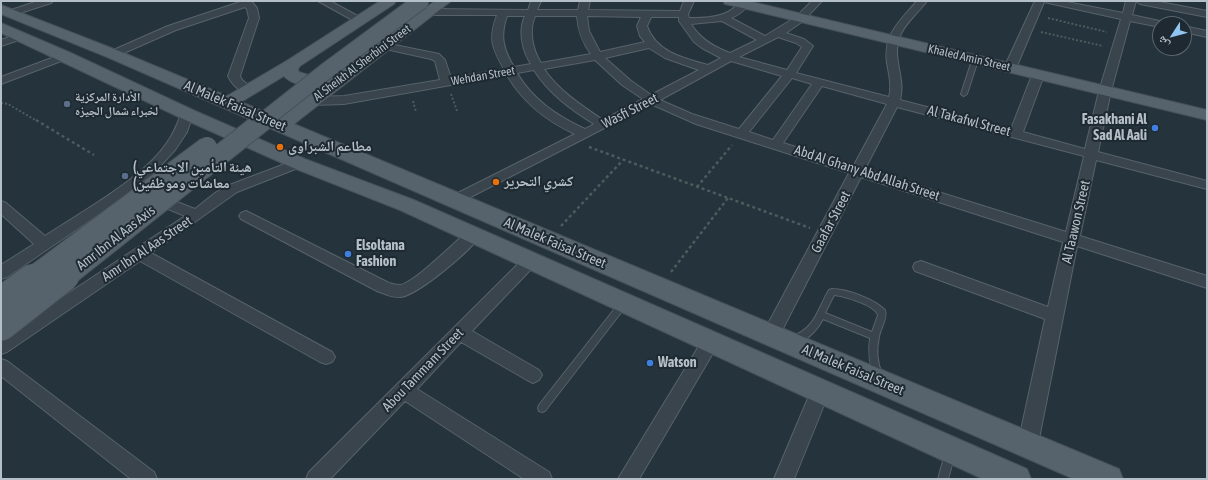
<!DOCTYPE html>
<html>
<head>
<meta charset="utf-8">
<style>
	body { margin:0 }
	#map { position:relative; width:1208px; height:480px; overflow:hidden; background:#25333c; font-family:"Asap Condensed","Noto Naskh Arabic",sans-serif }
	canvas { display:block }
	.frame { position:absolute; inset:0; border:2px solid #b5bfc7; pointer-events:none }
	.north { position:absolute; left:1152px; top:16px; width:40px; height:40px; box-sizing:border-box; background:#1e2931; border:1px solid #5a656d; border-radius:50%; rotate:234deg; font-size:11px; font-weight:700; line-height:16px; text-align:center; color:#b5bfc7 }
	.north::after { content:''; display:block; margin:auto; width:14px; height:18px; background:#90c5f1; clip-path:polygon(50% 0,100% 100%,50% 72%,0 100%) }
</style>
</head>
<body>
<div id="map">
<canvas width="1208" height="480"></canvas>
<div class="frame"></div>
<div class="north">ش</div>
</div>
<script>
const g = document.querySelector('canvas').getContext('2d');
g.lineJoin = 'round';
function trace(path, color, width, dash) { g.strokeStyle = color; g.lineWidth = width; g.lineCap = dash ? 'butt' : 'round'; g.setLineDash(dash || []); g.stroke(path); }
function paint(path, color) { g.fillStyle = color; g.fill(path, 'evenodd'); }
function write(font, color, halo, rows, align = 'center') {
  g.font = font + ' "Asap Condensed","Noto Naskh Arabic",sans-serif'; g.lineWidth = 4; g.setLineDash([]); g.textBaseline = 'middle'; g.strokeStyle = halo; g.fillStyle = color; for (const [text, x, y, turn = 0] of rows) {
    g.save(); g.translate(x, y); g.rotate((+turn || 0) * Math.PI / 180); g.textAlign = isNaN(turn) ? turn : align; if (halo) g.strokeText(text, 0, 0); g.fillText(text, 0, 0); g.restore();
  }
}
const pathFar1 = new Path2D(`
	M1048,18L1107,32
	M1041,32L1103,46
	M451,94L457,111
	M413,101L416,112
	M1,103L8,104L37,121`);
const path = new Path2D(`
	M36,120L94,155
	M589,147L810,228
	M697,187L732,145
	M561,226L623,160
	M671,272L728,198`);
const lane = new Path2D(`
	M975,58L978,60L967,94L964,96L962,95L961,94L972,60Z
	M832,289C847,289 874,299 885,310C888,318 880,329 879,337C876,350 877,362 882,374L881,377L878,378L875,377C869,364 868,352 870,338L823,319C817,330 805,345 791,341L790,339L791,337C816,328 817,310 829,290ZM834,295C844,296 875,305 878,315L872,332L825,313Z
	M623,301L626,302L627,304L626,306L545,411L542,412L539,411L538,408L539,405L620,302Z
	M950,450L953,451L955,454L948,479H938L945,454L947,451Z`);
const street = new Path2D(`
	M38,1H53L51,3L14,15H8L6,13L8,11Z
	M239,1H251L257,8L259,18L240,76C243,84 250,84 255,90L253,92C242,95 233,86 228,76L249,18L247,9L245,7L176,30L117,56H109L108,54L109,52L168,26L240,2Z
	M318,1H330L365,20L360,23L356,22Z
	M531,1H541L537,10H578L580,1H590L588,10L680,11L684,1H694L688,14L689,18C702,18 716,18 728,12C734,9 738,3 744,1L749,4C744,11 739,15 731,18L765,36L796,17L812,1H822L803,21L786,33L804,39L813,46L796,73L889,97C892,86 889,74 887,63C883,34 900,21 917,1H927C918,13 904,24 899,38C892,59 906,79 900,100L1011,129L1032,75L1038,72L1042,73L1044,75L1023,132L1085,149L1099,91L1121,19L1044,2L1016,68L1014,70H1006L1004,68L1035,1H1062L1123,13L1126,1H1155L1207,11V17L1140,4L1136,1L1132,15L1164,22L1165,24H1160V27L1130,21L1111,91L1098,152L1207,181V189L1096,160L1080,236L1207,276V288L1077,246L1038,444L1035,450L1028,453L1021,450L1018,444L1045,319L915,271L913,267L915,263L921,261L1048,307L1063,242L861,177L777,340L771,342L765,340L762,335L849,173L696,124L651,104L455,205L450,203L448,200L450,197L575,134C547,121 523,103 507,75L344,104L313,105L309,104L307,101L309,98L313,97L344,96L440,80L435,61L431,59L381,48L380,46L381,44L385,43L439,54L445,60L451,78L504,69C492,48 488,39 497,15H429L424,12L429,9L528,10ZM507,16H525C518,31 522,50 531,64L514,67C503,49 500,36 507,16ZM535,16H577C578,31 582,42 591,54L541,63C532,49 529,30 535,16ZM587,16L641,17L637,26L640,36L645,42L600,52L589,31ZM651,17H679V21L694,42L702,48L721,58L708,65C683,58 656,52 647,26ZM722,21L757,40L730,53C714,47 700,39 691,24ZM778,37L796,43L802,47L787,70L739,57ZM649,48L665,58L699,70L651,95L630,80L605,58ZM595,60L622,85L643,99L603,120C582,106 558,90 544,69ZM731,61L782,76L739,129L692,114L660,100ZM534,70C548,93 572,110 594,124L585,129C557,116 533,100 517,73ZM792,78L812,84L773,140L749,132ZM822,86L887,104L854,165L783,143ZM897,107L1084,156L1066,232L865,169Z
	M1184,26L1207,31V37L1184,32Z
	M21,33L25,34L26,36L25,38L1,46V40Z
	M65,53L69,54L70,56L69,58L1,84V77Z
	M187,110L191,111L193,114L187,132L175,150L149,178L118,201L7,277L1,279V265L34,244L1,214V201L6,203L45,236C80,213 143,178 166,144C173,135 177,125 181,114L183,111Z
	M298,159L303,160L305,163L303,166L237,192L151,253L332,352L335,357L332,362L326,364L320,362L140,261L7,352L1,354V338L185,216L149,201L147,198L149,195L154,193L159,195L195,209L215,193L227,186Z
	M246,211L389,283C392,284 397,285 401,285C416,281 455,242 469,230L474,229L479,230L481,234C472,250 419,294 401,297C393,298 385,294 377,291L241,219L239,216L241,213Z
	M531,254L536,256L539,260L536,264L472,331L539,370L542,375L539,380L533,383L527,380L461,342L417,389L549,472L552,479H524L405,401L330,479H306L309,472L526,256Z
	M711,334L717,336L720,341L639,479H618L705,336Z
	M1,359L7,361L154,472L157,479H131L1,376Z
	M821,382L828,384L830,390L794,479H774L814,384Z`);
const primary = new Path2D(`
	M380,1H396L394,4L300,66L298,69L299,72L312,76L335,75L435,1H451L294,124L1119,469L1123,479H1074L107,57L1,14V5L119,51L227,96L288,60ZM284,76C291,85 309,87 320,86L279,118L241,102Z
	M723,1H748L1207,110V120L730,5L725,4Z
	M1,23L71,53L193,110L305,159L414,200L1027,469L1031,479H983L400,210L291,167L181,118L1,33Z`);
const primaryBridgeFar2 = new Path2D(`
	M263,121L325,72L421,1`);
const primaryBridgeFar1 = new Path2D(`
	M31,278L207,147
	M65,278L264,120`);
const primaryBridge = new Path2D(`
	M1,300L32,277
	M1,328L66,277`);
const markers = [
	[67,104,4,"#5c6f8a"],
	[1155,128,4,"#3f7fe0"],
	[280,147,4,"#e8710a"],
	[125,176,4,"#5c6f8a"],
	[496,182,4,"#e8710a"],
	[348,254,4,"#3f7fe0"],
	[650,363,4,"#3f7fe0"]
];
const farStreetnames = [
	["Khaled Amin Street",969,58,13],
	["Al Sheikh Al Sherbini Street",362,63,-37],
	["Wehdan Street",483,76,-10]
];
const farPoinames = [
	["الأدارة المركزية",75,97],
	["لخبراء شمال الجيزه",75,111]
];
const streetNames = [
	["Al Malek Faisal Street",235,106,23],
	["Wasfi Street",630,111,-27],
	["Al Takafwl Street",969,121,15],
	["Abd Al Ghany Abd Allah Street",867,173,18],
	["Gaafar Street",831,222,-62],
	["Al Taawon Street",1076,222,-77],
	["Amr Ibn Al Aas Axis",116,238,-38],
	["Al Malek Faisal Street",555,243,23],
	["Amr Ibn Al Aas Street",147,249,-34],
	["Abou Tammam Street",423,370,-46],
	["Al Malek Faisal Street",853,370,23]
];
const poiNames = [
	["Fasakhani Al",1147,120,"right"],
	["Sad Al Aali",1147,136,"right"],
	["مطاعم الشبراوى",288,147],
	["(هيئة التأمين الاجتماعي",133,168],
	["(معاشات وموظفين",133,184],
	["كشري التحرير",504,182],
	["Elsoltana",356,246],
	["Fashion",356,262],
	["Watson",658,363]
];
trace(lane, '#57626a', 2);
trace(street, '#57626a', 2);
trace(primary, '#455058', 2);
trace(pathFar1, '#495d5c', 2, [2, 2]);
trace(path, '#495d5c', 2.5, [3, 3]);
paint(lane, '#39444c');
paint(street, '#39444c');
paint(primary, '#57636c');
trace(primaryBridgeFar2, '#455058', 18, []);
trace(primaryBridgeFar1, '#455058', 22, []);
trace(primaryBridge, '#455058', 28, []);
trace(primaryBridgeFar2, '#57636c', 16);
trace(primaryBridgeFar1, '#57636c', 20);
trace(primaryBridge, '#57636c', 26);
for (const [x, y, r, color] of markers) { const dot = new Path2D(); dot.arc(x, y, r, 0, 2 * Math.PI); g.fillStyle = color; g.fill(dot); trace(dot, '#1e2931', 1.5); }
write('12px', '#b5bfc7', '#1e2931', farStreetnames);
write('bold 12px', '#b5bfc7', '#1e2931', farPoinames, 'left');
write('14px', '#b5bfc7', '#1e2931', streetNames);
write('bold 14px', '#b5bfc7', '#1e2931', poiNames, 'left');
</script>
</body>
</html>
